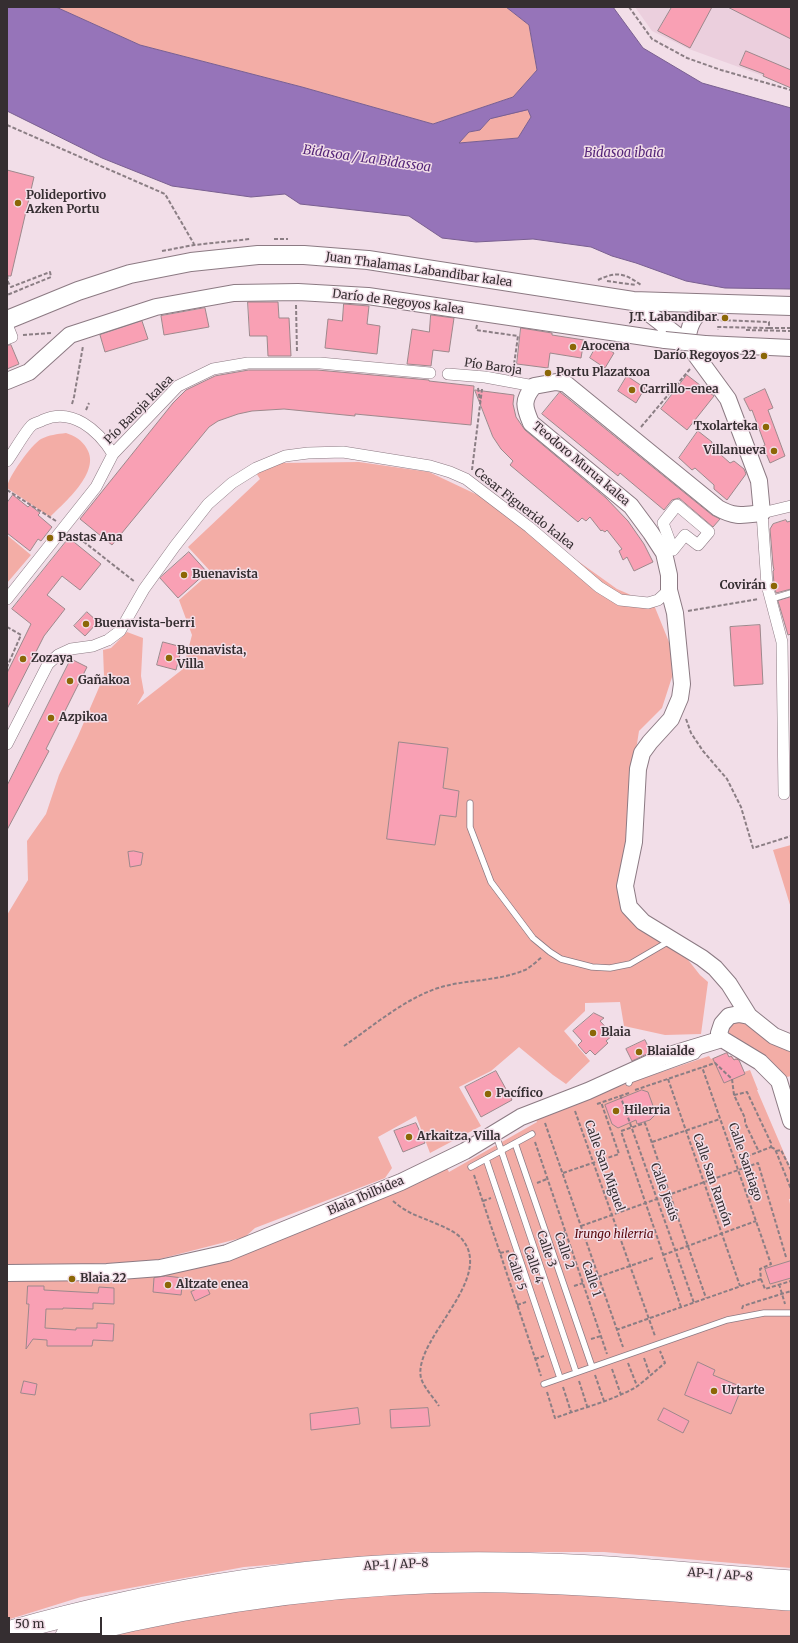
<!DOCTYPE html>
<html>
<head>
<meta charset="utf-8">
<style>
	body { margin:0 }
	#map { position:relative; width:798px; height:1643px; overflow:hidden; background:#f2dee8; font-family:Merriweather,serif }
	canvas { display:block }
	.frame { position:absolute; inset:0; border:8px solid #352e31; pointer-events:none }
	.scale { position:absolute; left:8px; top:1617px; width:94px; height:18px; box-sizing:border-box; border:2px solid #352e31; border-top:0; padding-left:5px; font-size:12px; line-height:14px; white-space:nowrap; color:#352e31; -webkit-text-stroke:3px #f2dee8; paint-order:stroke }
</style>
</head>
<body>
<div id="map">
<canvas width="798" height="1643"></canvas>
<div class="frame"></div>
<div class="scale">50 m</div>
</div>
<script>
const g = document.querySelector('canvas').getContext('2d');
g.lineJoin = 'round';
function paint(path, color) { g.fillStyle = color; g.fill(path, 'evenodd'); }
function trace(path, color, width, dash) { g.strokeStyle = color; g.lineWidth = width; g.lineCap = dash ? 'butt' : 'round'; g.setLineDash(dash || []); g.stroke(path); }
function write(font, color, halo, rows, align = 'center') {
  g.font = font + ' Merriweather,serif'; g.lineWidth = 3; g.setLineDash([]); g.textBaseline = 'middle'; g.strokeStyle = halo; g.fillStyle = color; for (const [text, x, y, turn = 0] of rows) {
    g.save(); g.translate(x, y); g.rotate((+turn || 0) * Math.PI / 180); g.textAlign = isNaN(turn) ? turn : align; if (halo) g.strokeText(text, 0, 0); g.fillText(text, 0, 0); g.restore();
  }
}
const built = new Path2D(`
	M635,7H791V86L689,49L652,31Z`);
const green = new Path2D(`
	M56,7H506L529,25L537,70L513,97L433,124L302,87L140,45Z
	M528,109L531,117L518,138L459,143L469,132L480,130L490,119Z
	M66,433C75,436 82,440 87,449C101,472 64,503 50,517L7,488C7,478 32,444 41,439C49,435 57,434 66,433Z
	M359,462L429,472L501,506L617,589L654,605L671,647L672,677L662,708L639,731L632,775L623,898L674,942L700,975L708,982L701,1034L665,1035L624,1026L620,1002L585,1003V1011L564,1031L590,1061L566,1084L553,1075L519,1047L491,1071L459,1087L481,1126L430,1153L416,1116L378,1137L392,1168L385,1178L255,1228L245,1237L152,1261L30,1267L160,1268L227,1253L446,1166L449,1172L537,1122L534,1115L709,1056L711,1059L727,1053L729,1057L732,1056L734,1059L738,1058L744,1072L750,1070L758,1090H757L790,1167L791,1199H789L791,1209V1568L604,1552H417L244,1567L81,1597L7,1620V915L28,880L27,841L46,814L59,775L78,736L104,676L103,650L111,648L127,632L143,638L141,676L144,693L137,705L183,669L192,635L179,600L211,572L188,547L260,479L256,473L280,463Z
	M7,535L31,555L7,583Z
	M791,845V908L773,850Z
	M740,1021L746,1024L770,1043L791,1052V1076L787,1077L781,1074L729,1034L728,1029L733,1022Z
	M517,1583L791,1611V1636H86L356,1590Z`);
const water = new Path2D(`
	M7,7H56L140,45L302,87L433,124L513,97L537,70L529,25L506,7H613L643,48L702,83L791,108V289L725,288L686,281L636,263L612,256L591,247L533,239L476,242L442,238L409,216L300,204L285,194L251,197L172,186L102,158L7,111ZM528,110L531,117L518,138L459,143L469,132L480,130L490,119Z`);
const building = new Path2D(`
	M672,7H712L690,48L658,31Z
	M728,7H791V39L757,22Z
	M746,51L791,70V88L763,76L764,74L740,65Z
	M7,170L34,177L11,276H7Z
	M248,302H278L279,318H289L291,356H268L267,336H250Z
	M344,304L369,306L367,324L380,326L377,354L325,348L328,319L342,321Z
	M205,308L209,327L164,335L161,316Z
	M431,315L454,318L449,352L433,350L431,366L407,364L412,329L429,332Z
	M142,321L148,339L105,352L100,335Z
	M521,328L552,333V335L584,340L581,358L550,353L548,368L517,364Z
	M598,343L614,353L605,368L590,358Z
	M11,345L19,364L7,369V346Z
	M249,370H317L429,380V381L474,386L471,425L355,414V416L284,409L252,411L238,414L218,421L209,427L112,545L80,519L173,403L186,390L215,376Z
	M687,375L714,396L687,430L661,409Z
	M627,376L645,388L636,403L618,391Z
	M765,389L773,408L768,410L785,456L770,463L763,446L765,445L752,410L750,411L744,399Z
	M475,390L514,395L513,404L516,417L525,430L606,498L628,521L644,544L653,562L634,571L627,557L623,560L619,551L622,549L607,530L605,532L602,530L601,531L590,517L586,521L582,518L578,522L510,465L513,461L501,449L493,437Z
	M560,392L712,515L720,519L713,527L679,498L672,500L664,510L620,473L618,476L542,414Z
	M698,431L712,442L711,446L730,463L734,461L744,469L746,474L727,500L714,489V485L695,468L692,470L679,458Z
	M13,495L28,507L30,505L40,513L38,515L52,527L41,541L38,539L30,551L7,533V503Z
	M786,520L787,522L791,521V589L776,593L774,584L773,571L774,570L773,565L770,529L773,524Z
	M69,538L101,564L80,590L62,576L47,595L65,609L44,636L7,709V673L31,624L12,609Z
	M189,552L207,572L178,598L160,578Z
	M791,597V634L788,635L778,601Z
	M87,612L98,622L85,636L74,626Z
	M760,625L763,684L734,686L730,627Z
	M163,642L182,647L176,670L157,665Z
	M71,659L87,667L46,749L49,751L7,830V786Z
	M399,742L448,748L443,788L459,791L456,817L440,815L435,845L387,839Z
	M134,851L143,853L141,865L130,867L128,852Z
	M594,1013L604,1018L600,1021L613,1035L606,1041L608,1043L595,1055L590,1050L586,1054L578,1045L582,1041L573,1031Z
	M645,1040L651,1052L632,1061L626,1049Z
	M727,1053L729,1057L731,1056L734,1060L736,1059L739,1060L745,1074L724,1083L713,1059Z
	M496,1071L512,1100L481,1117L465,1087Z
	M642,1090L648,1092L656,1114L650,1120L637,1124L636,1120L618,1128L612,1124L605,1105Z
	M416,1123L425,1143L403,1152L394,1131Z
	M791,1261V1278L770,1284L765,1269Z
	M166,1276L183,1278L181,1295L153,1292L154,1278Z
	M206,1285L210,1294L195,1301L191,1292Z
	M28,1286H44V1290L98,1293L99,1287L114,1288V1304L93,1303V1309L63,1308V1309H46L45,1328L76,1330V1328H97V1323L114,1324L113,1341L93,1340L92,1346H47V1340L33,1339L26,1349L29,1304H27Z
	M698,1362L715,1370L713,1375L742,1387L731,1414L685,1395Z
	M24,1381L37,1384L35,1395L21,1393Z
	M358,1408L360,1424L311,1430L310,1414Z
	M428,1408L430,1426L391,1428L390,1410Z
	M664,1408L689,1421L683,1433L658,1420Z`);
const path = new Path2D(`
	M629,7L652,39L687,58L721,70L791,90
	M7,125L165,194L194,244
	M274,239H288
	M162,251L194,245L250,239
	M7,275L8,282L11,287L50,272L51,277L7,295
	M598,280C617,271 624,273 641,285
	M607,281L636,285
	M296,305L297,352
	M715,319L717,320L769,322V328L718,327V330
	M477,325L476,330L518,336L513,372
	M769,328H791
	M746,330L791,331
	M23,335L51,333
	M478,388L480,401
	M72,404L74,397L83,346
	M86,410L89,403
	M641,427L690,369
	M472,470L482,389
	M7,490L56,521
	M74,534L135,582
	M688,611L759,599
	M7,627L21,635L7,667
	M686,719L691,733L703,751L727,779L741,807L753,848L791,836
	M344,1046C373,1026 402,1001 435,989C464,979 496,982 525,970C531,967 537,961 542,957
	M668,1079L740,1286
	M635,1090L715,1063L732,1079L734,1095L745,1118V1123L759,1152
	M620,1095L694,1303
	M734,1095L747,1092L771,1143V1147L748,1156L746,1159L749,1166
	M597,1104L629,1093
	M575,1111L655,1336
	M545,1123L623,1347
	M535,1142L607,1354
	M652,1142L720,1119
	M771,1147L775,1149L791,1189
	M776,1151L781,1150L791,1170
	M563,1173L619,1154L601,1102
	M474,1175L541,1376
	M537,1183L547,1179
	M393,1201C399,1206 406,1211 413,1214C426,1220 451,1228 460,1237C499,1277 412,1339 421,1378C424,1388 434,1398 439,1406
	M483,1201L491,1198
	M581,1226L758,1163L786,1257
	M557,1235L565,1232
	M500,1253L509,1251
	M663,1255L756,1221
	M598,1277L653,1258
	M761,1279L765,1289L791,1281
	M779,1284L785,1304
	M574,1286L583,1283
	M517,1305L526,1302
	M681,1307L621,1131L645,1123L706,1298
	M742,1309L743,1306L791,1291
	M616,1330L761,1279L760,1269L771,1264L702,1067
	M591,1339L601,1336
	M644,1358L650,1375
	M535,1359L544,1356
	M628,1363L637,1386
	M612,1369L621,1395
	M595,1375L604,1401
	M579,1381L587,1406
	M563,1387L571,1412
	M547,1392L555,1418C582,1408 612,1401 636,1387C646,1380 655,1371 665,1363L660,1351`);
const lane = new Path2D(`
	M771,599L791,593
	M470,803V827L491,882L533,938L550,952L561,959L592,967L610,968L630,964L671,940
	M629,1083L630,1080L696,1056L701,1050
	M496,1135L576,1372
	M515,1143L592,1367
	M486,1159L560,1378
	M471,1167L532,1134
	M544,1384L727,1320L764,1313H791`);
const street = new Path2D(`
	M7,322L8,327L12,337L7,339
	M448,374L485,377L534,386
	M7,461C13,453 26,430 32,425C34,423 40,422 43,420C72,407 98,430 113,454
	M677,505L709,532L698,545L685,535L673,550L663,523Z
	M7,599L96,487L113,454L178,386L213,369L248,363H320L430,373
	M7,744L48,664L58,655L71,649L93,646L108,640L120,631L144,589L175,546L208,504L232,483L256,468L285,456L308,453L343,452L430,466L450,472L466,479L529,527L599,587L620,600L648,603L658,600L669,590
	M784,794L782,642L767,585L762,513L791,506`);
const secondary = new Path2D(`
	M633,301L687,343L728,399L759,481L762,513C743,515 736,518 718,508L566,384L556,382L534,386C522,400 524,407 531,423L631,506L651,533L664,553L669,575V590L675,613L682,684L680,698L671,719L650,742L642,753L638,769L634,842L625,886L629,907L643,922L702,958L715,968L729,984L749,1016
	M687,343C689,323 693,319 706,304
	M705,344L791,348
	M7,381L29,372L70,335L156,307L234,293L298,292L368,296L665,340
	M791,1043L774,1036L749,1016L739,1014L729,1016L722,1024L719,1033L722,1039L760,1062L779,1081L791,1121
	M7,1273L107,1272L160,1268L227,1253L401,1182L465,1151L521,1117L588,1091L663,1057L722,1039`);
const primary = new Path2D(`
	M7,320L78,291L130,274L191,262L258,255H304L368,260L633,301L791,306`);
const highway = new Path2D(`
	M7,1632C169,1586 337,1560 505,1563C601,1564 696,1574 791,1581
	M66,1636C210,1600 357,1580 505,1582C601,1584 696,1593 791,1600`);
const secondaryBridge = new Path2D(`
	M665,340L705,344`);
const markers = [
	[18,203,4,"#8b6706"],
	[725,318,4,"#8b6706"],
	[573,347,4,"#8b6706"],
	[764,356,4,"#8b6706"],
	[548,373,4,"#8b6706"],
	[632,390,4,"#8b6706"],
	[766,427,4,"#8b6706"],
	[774,451,4,"#8b6706"],
	[50,538,4,"#8b6706"],
	[184,575,4,"#8b6706"],
	[774,586,4,"#8b6706"],
	[86,624,4,"#8b6706"],
	[169,658,4,"#8b6706"],
	[23,659,4,"#8b6706"],
	[70,681,4,"#8b6706"],
	[51,718,4,"#8b6706"],
	[593,1033,4,"#8b6706"],
	[639,1052,4,"#8b6706"],
	[488,1094,4,"#8b6706"],
	[616,1111,4,"#8b6706"],
	[409,1137,4,"#8b6706"],
	[72,1279,4,"#8b6706"],
	[168,1285,4,"#8b6706"],
	[714,1391,4,"#8b6706"]
];
const poiNames = [
	["Polideportivo",26,196],
	["Azken Portu",26,210],
	["J.T. Labandibar",717,318,"right"],
	["Arocena",581,347],
	["Darío Regoyos 22",756,356,"right"],
	["Portu Plazatxoa",556,373],
	["Carrillo-enea",640,390],
	["Txolarteka",758,427,"right"],
	["Villanueva",766,451,"right"],
	["Pastas Ana",58,538],
	["Buenavista",192,575],
	["Covirán",766,586,"right"],
	["Buenavista-berri",94,624],
	["Buenavista,",177,651],
	["Villa",177,665],
	["Zozaya",31,659],
	["Gañakoa",78,681],
	["Azpikoa",59,718],
	["Blaia",601,1033],
	["Blaialde",647,1052],
	["Pacífico",496,1094],
	["Hilerria",624,1111],
	["Arkaitza, Villa",417,1137],
	["Blaia 22",80,1279],
	["Altzate enea",176,1285],
	["Urtarte",722,1391]
];
const streetNames = [
	["Juan Thalamas Labandibar kalea",419,270,8],
	["Darío de Regoyos kalea",398,302,7],
	["Pío Baroja",493,367,8],
	["Pío Baroja kalea",139,410,-45],
	["Teodoro Murua kalea",581,464,40],
	["Cesar Figuerido kalea",524,509,38],
	["Calle Santiago",745,1162,71],
	["Calle San Miguel",604,1166,70],
	["Calle San Ramón",712,1180,71],
	["Calle Jesús",664,1192,70],
	["Blaia Ibilbidea",366,1196,-23],
	["Calle 3",546,1249,71],
	["Calle 2",564,1251,71],
	["Calle 4",533,1265,71],
	["Calle 5",516,1272,72],
	["Calle 1",591,1279,71],
	["AP-1 / AP-8",396,1565,-3],
	["AP-1 / AP-8",720,1575,4]
];
const parkNames = [
	["Irungo hilerria",614,1235]
];
const waterNames = [
	["Bidasoa ibaia",624,153],
	["Bidasoa / La Bidassoa",367,159,8]
];
paint(built, '#ebcfdd');
paint(green, '#f3ada6');
paint(water, '#9674b9');
trace(water, '#795f90', 1);
paint(building, '#f9a0b4');
trace(building, '#9d888c', 1);
trace(lane, '#8c7a83', 7);
trace(street, '#8c7a83', 12);
trace(secondary, '#8c7a83', 18);
trace(primary, '#8c7a83', 20);
trace(highway, '#8c7a83', 22);
trace(path, '#8b7e84', 2, [4, 2]);
trace(lane, '#fff', 5.5);
trace(street, '#fff', 11);
trace(secondary, '#fff', 16);
trace(primary, '#fff', 18);
trace(highway, '#fff', 21);
trace(secondaryBridge, '#8c7a83', 18, []);
trace(secondaryBridge, '#fff', 16);
for (const [x, y, r, color] of markers) { const dot = new Path2D(); dot.arc(x, y, r, 0, 2 * Math.PI); g.fillStyle = color; g.fill(dot); trace(dot, '#f2dee8', 1.5); }
write('bold 12px', '#352e31', '#f2dee8', poiNames, 'left');
write('12px', '#352e31', '#f2dee8', streetNames);
write('italic 12px', '#58080d', '#f2dee8', parkNames);
write('italic 13px', '#55267a', '#f2dee8', waterNames);
</script>
</body>
</html>
